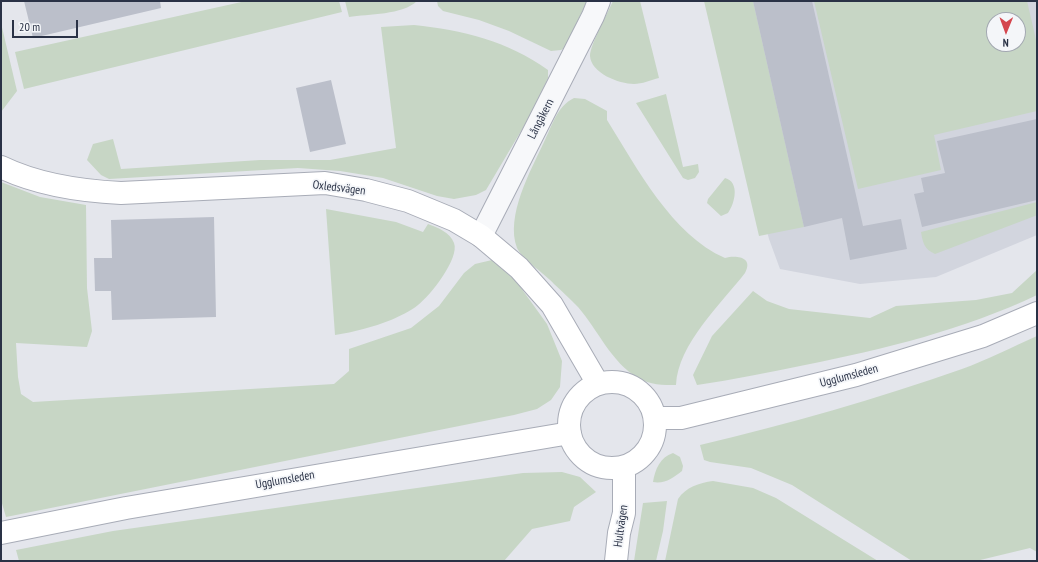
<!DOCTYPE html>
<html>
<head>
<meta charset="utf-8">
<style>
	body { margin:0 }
	#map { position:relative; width:1038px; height:562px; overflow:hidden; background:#e4e6ec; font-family:"PT Sans Narrow",sans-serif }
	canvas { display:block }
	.frame { position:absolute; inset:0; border:2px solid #2a3246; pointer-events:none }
	.north { position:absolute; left:986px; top:12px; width:40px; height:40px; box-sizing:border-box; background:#f4f6f9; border:1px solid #a3a8b1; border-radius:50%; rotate:181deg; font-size:11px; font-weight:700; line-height:16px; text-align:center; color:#2a3246 }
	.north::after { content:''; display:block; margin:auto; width:14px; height:18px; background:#d4464e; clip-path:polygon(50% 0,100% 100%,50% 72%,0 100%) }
	.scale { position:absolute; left:12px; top:20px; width:66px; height:18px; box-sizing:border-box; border:2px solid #2a3246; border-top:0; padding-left:5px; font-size:12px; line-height:14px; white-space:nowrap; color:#2a3246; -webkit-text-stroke:3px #f4f6f9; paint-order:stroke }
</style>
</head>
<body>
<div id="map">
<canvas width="1038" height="562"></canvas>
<div class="frame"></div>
<div class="north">N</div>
<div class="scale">20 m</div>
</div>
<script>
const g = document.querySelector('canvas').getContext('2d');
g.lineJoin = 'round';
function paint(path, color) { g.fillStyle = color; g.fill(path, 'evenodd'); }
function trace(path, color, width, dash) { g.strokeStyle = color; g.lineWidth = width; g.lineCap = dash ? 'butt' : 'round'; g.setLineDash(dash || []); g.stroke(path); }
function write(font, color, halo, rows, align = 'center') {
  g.font = font + ' "PT Sans Narrow",sans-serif'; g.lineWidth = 3.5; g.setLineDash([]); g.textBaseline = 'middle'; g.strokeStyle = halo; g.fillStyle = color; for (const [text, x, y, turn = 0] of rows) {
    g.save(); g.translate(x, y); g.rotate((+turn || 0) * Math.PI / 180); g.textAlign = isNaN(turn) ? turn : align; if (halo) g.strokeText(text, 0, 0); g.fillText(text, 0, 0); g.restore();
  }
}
const built = new Path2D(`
	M706,1H1037V235L936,277L860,284L780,269L769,239ZM994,20H1018V44H994Z`);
const green = new Path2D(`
	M246,1H339L342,12L24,89L15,52Z
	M345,1H417C403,15 368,14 349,17Z
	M437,1H587L565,48L561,50L551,51L509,31L479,20L443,11L438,6Z
	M613,1H640L659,78C651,80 642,84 634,84C619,84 591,73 590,56C590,45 608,12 613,1Z
	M704,1H753L804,227L759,236Z
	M814,1H1027L1037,44V111L934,135L941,170L858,189ZM994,20H1018V44H994Z
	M1,23L17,91L1,112Z
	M414,25C462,30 508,41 548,70V78L527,121L486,190L476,195L454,199L437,196L383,178L340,171L298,168L109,179L101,175L87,160L93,144L113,139L121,169L260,160H330L396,148L381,27Z
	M666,94L683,167L698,164L699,172L695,178L688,180L683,178L636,103Z
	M574,98L585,99L607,111V120C637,168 672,235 725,258C736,255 754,257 745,273C721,304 678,344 676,385C663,385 650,385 638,378C611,362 598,330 578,307C570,299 562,291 554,284C545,274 522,259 517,248C505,216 531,170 544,142C552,126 557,106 574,98Z
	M725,178C740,182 735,203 728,213L721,216L707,203L708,199Z
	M1,182L40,197L86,205L87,288L92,331L87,347L16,343L18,377L21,394L33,402L334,384L349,371V349L411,328L439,306L464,273L475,264L492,260L516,281L547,324L562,361L560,387L551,400L537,409L514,415L6,517L1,500Z
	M1037,202V215L1035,216L935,254C924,249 923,243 921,232Z
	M326,209L396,222L423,232L428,224C438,228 450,232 454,243C460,258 430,296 418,305C411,311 400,316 391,320C373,327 354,332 335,335Z
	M1037,270V295C963,330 885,349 805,365C769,372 733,380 697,385L693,375L712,336L753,291L767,301L789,309L870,318L896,306L976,300L1012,293Z
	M1037,336V552L1030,548L976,561H912L792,485L751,468L710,462L704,460L700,445C788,424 877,399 962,369C987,360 1012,347 1037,336Z
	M673,453L680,457L683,466L682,471C673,478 665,484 653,482C655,470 660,457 673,453Z
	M562,472L580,477L596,492L574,507L570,521L532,529L504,561H19L16,550L113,531L523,473Z
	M713,481L753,488L776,498L878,561H665L678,499C686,487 699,483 713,481Z
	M667,501L663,531L656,561H634L643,503Z`);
const building = new Path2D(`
	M24,1H160L161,8L33,38Z
	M753,1H812L863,226L901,219L907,249L850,260L842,218L804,227Z
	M331,80L346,144L310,152L296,88Z
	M1037,119V200L922,227L914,194L924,192L921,178L945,173L937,141Z
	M214,217L216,317L112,320L111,291H95L94,258H112L111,220Z`);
const street = new Path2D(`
	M481,236L593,16L599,1`);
const secondary = new Path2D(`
	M1,167C38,185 80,191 121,193L325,183L366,190L408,201L454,220L481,236L519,268L552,305L598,384
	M569 425a43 43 0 1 1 86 0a43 43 0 1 1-86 0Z
	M655,418H681L856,375L983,336L1037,313
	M1,533L126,508L570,433
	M616,561L619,533L624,513V467`);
const streetNames = [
	["Långåkern",541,119,-63],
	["Oxledsvägen",339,188,7],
	["Ugglumsleden",849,376,-15],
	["Ugglumsleden",285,480,-10],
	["Hultvägen",621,526,-82]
];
paint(built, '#d2d5de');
paint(green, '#c7d6c5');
paint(building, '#bbbfca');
trace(street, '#a8acb7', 24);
trace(secondary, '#a8acb7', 24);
trace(street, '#f7f8fa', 22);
trace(secondary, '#fff', 22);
write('12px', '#2a3246', '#f4f6f9', streetNames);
</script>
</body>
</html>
